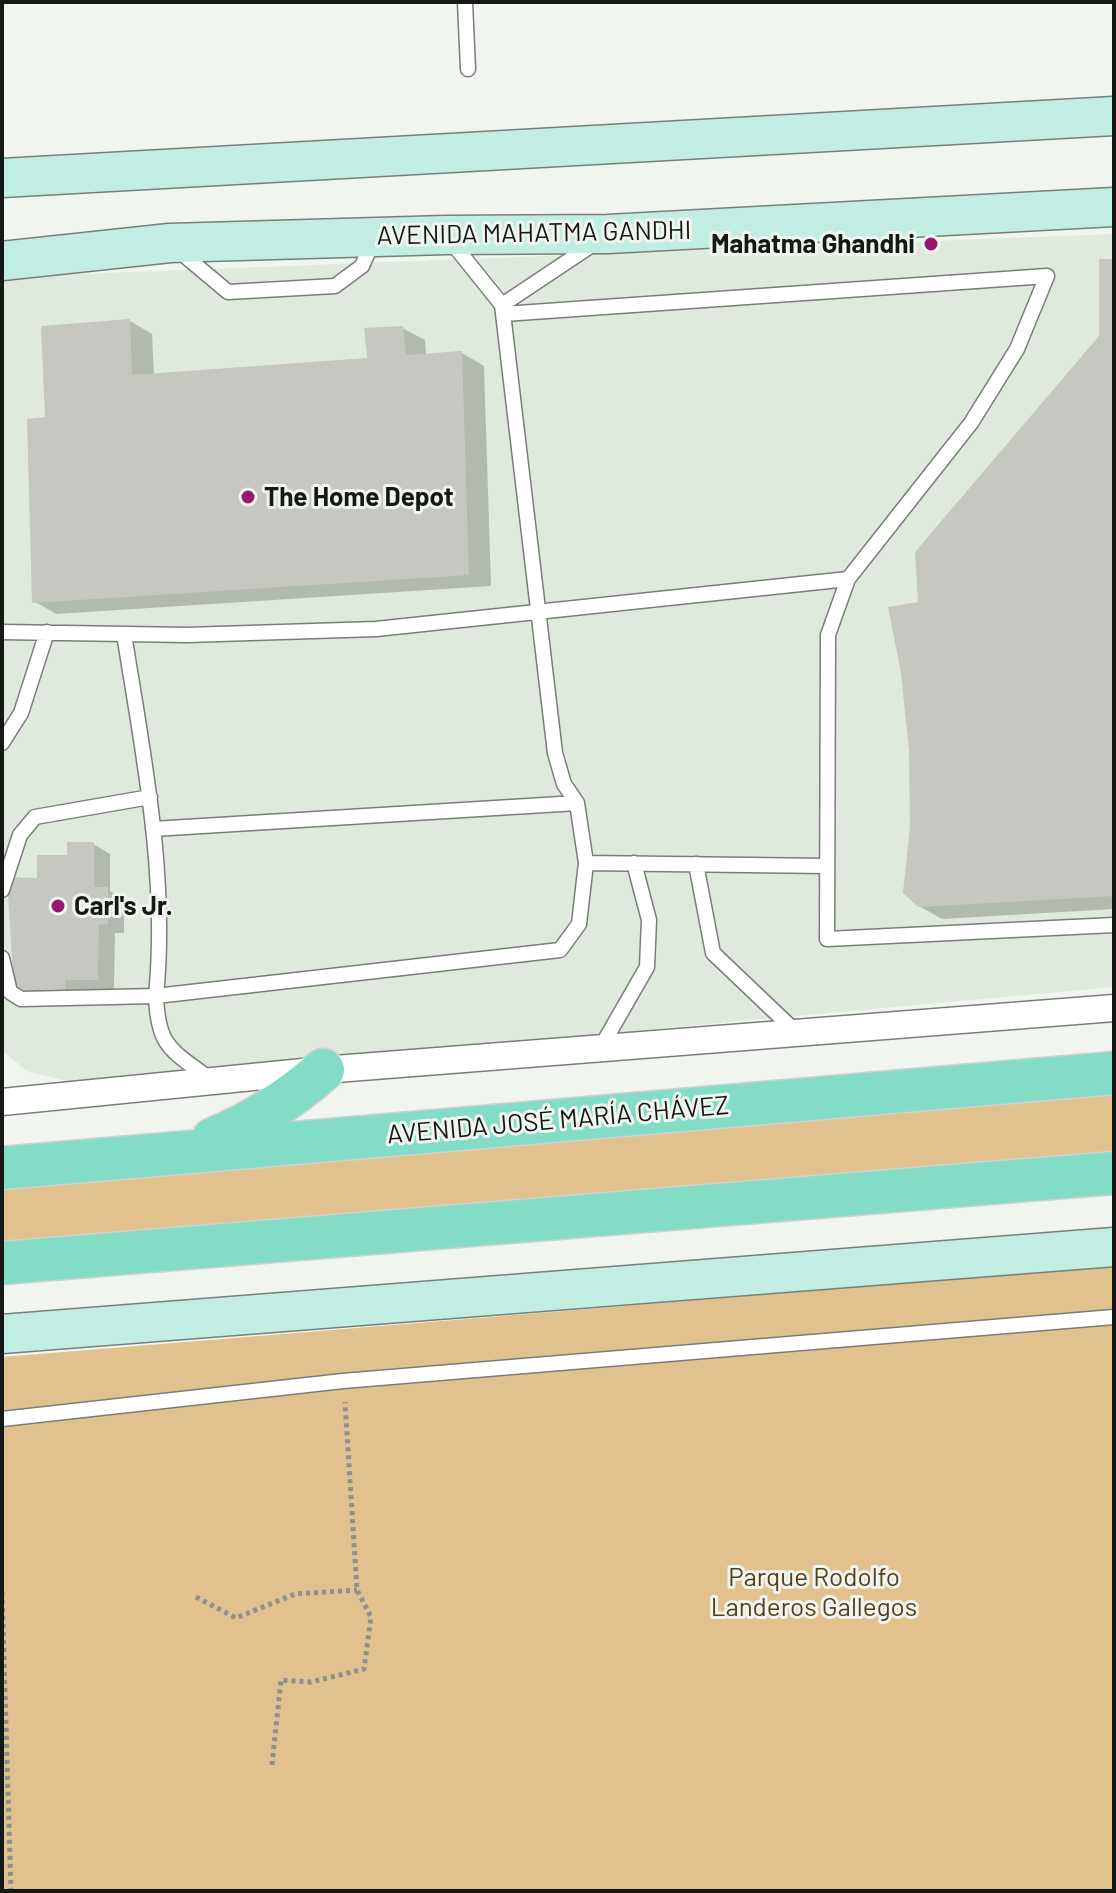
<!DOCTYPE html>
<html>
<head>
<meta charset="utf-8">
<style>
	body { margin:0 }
	#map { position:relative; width:1116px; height:1893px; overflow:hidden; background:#f0f5ef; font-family:Barlow,sans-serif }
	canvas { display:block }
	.frame { position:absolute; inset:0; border:4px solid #161816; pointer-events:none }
</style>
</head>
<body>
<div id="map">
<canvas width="1116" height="1893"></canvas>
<div class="frame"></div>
</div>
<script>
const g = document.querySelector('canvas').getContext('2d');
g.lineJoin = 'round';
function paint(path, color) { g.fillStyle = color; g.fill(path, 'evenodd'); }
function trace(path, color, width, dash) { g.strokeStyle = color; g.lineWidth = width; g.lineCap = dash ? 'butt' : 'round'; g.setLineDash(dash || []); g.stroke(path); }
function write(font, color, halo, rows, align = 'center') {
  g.font = font + ' Barlow,sans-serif'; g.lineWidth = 6; g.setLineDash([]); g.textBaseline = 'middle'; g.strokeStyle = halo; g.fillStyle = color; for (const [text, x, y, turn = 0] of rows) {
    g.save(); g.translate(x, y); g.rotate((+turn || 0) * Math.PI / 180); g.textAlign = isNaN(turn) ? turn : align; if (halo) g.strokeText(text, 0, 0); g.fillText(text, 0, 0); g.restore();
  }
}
const built = new Path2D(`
	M1114,234V987L71,1082L27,1071L2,1050V277Z`);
const green = new Path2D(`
	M1114,1093V1166L2,1261V1186Z
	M1114,1266V1891H2V1357Z`);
const shadow = new Path2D(`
	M1114,261V909L942,919L919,906L912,827L920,603L1101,337Z
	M130,321L152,334L154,375L369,360L402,328L425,340L426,355L462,353L484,366L491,586L56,614L34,601L47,419Z
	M93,844L110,854V891L124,899V933H115L114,989H82V1001H33L39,880L68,857Z`);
const building = new Path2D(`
	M1099,259H1114V896L918,907L903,893L910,827L909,750L901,673L888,607L918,602L915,552L1099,336Z
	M130,319L132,375L367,358L364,328L403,326L406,355L462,351L469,575L32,603L27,419L45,417L41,326Z
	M67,842H94V887H108V924L99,925L98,980H65V993L14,992L7,877L37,878V855H67Z`);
const path = new Path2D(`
	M2,1592L11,1891
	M196,1597L236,1618L295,1594L357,1590
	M272,1765L281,1680L311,1682L364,1669L371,1617L357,1590L345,1402`);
const lane = new Path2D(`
	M465,2L468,69
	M449,239L502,305L555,753L564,784L577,803L586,863L827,866
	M179,251L228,292L335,286L362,266L373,241
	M502,305L595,243
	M504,314L1047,276L1017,349L971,423L848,579L828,635L827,939L1114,925
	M2,632L187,635L376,629L848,579
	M124,634C143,754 168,875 156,996L560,950L579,924L586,863
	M2,743L21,713L47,632
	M153,829L577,803
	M696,864L713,953L796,1032
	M2,890L20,835L35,817L150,797
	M2,958L10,992L21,999L156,996C158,1050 173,1050 212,1081
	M601,1047L647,967L649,920L634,863
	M2,1419L343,1381L1114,1317`);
const street = new Path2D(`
	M2,1102L323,1070L1114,1008`);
const secondary = new Path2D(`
	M2,178L1114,116
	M2,261L170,243L446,235L608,234L1114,207
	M2,1334L1114,1247`);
const primary = new Path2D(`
	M213,1139C255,1122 290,1099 323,1070
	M2,1168L1114,1073
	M2,1263L1114,1173`);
const markers = [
	[931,244,8,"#98186f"],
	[248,497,8,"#98186f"],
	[58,906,8,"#98186f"]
];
const streetNames = [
	["AVENIDA MAHATMA GANDHI",534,233,-1],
	["AVENIDA JOSÉ MARÍA CHÁVEZ",558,1120,-5]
];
const poiNames = [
	["Mahatma Ghandhi",915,244,"right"],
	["The Home Depot",264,497],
	["Carl's Jr.",74,906]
];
const parkNames = [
	["Parque Rodolfo",814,1577],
	["Landeros Gallegos",814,1607]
];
paint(built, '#dfe9dd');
paint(green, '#e1c18e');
paint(shadow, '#0003');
paint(building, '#c6c7c0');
trace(lane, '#7a7e79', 17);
trace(street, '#7a7e79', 29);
trace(secondary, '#7a7e79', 41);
trace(primary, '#d0d1d0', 45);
trace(path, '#8d918d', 5, [4, 4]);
trace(lane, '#fff', 14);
trace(street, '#fff', 26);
trace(secondary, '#c1ede2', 38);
trace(primary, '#83dcc6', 42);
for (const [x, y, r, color] of markers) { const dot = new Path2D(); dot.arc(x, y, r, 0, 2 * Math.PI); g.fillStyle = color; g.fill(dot); trace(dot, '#f0f5ef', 3); }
write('26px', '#161816', '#f0f5ef', streetNames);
write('bold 26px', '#161816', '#f0f5ef', poiNames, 'left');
write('26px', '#553f18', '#f0f5ef', parkNames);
</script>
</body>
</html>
